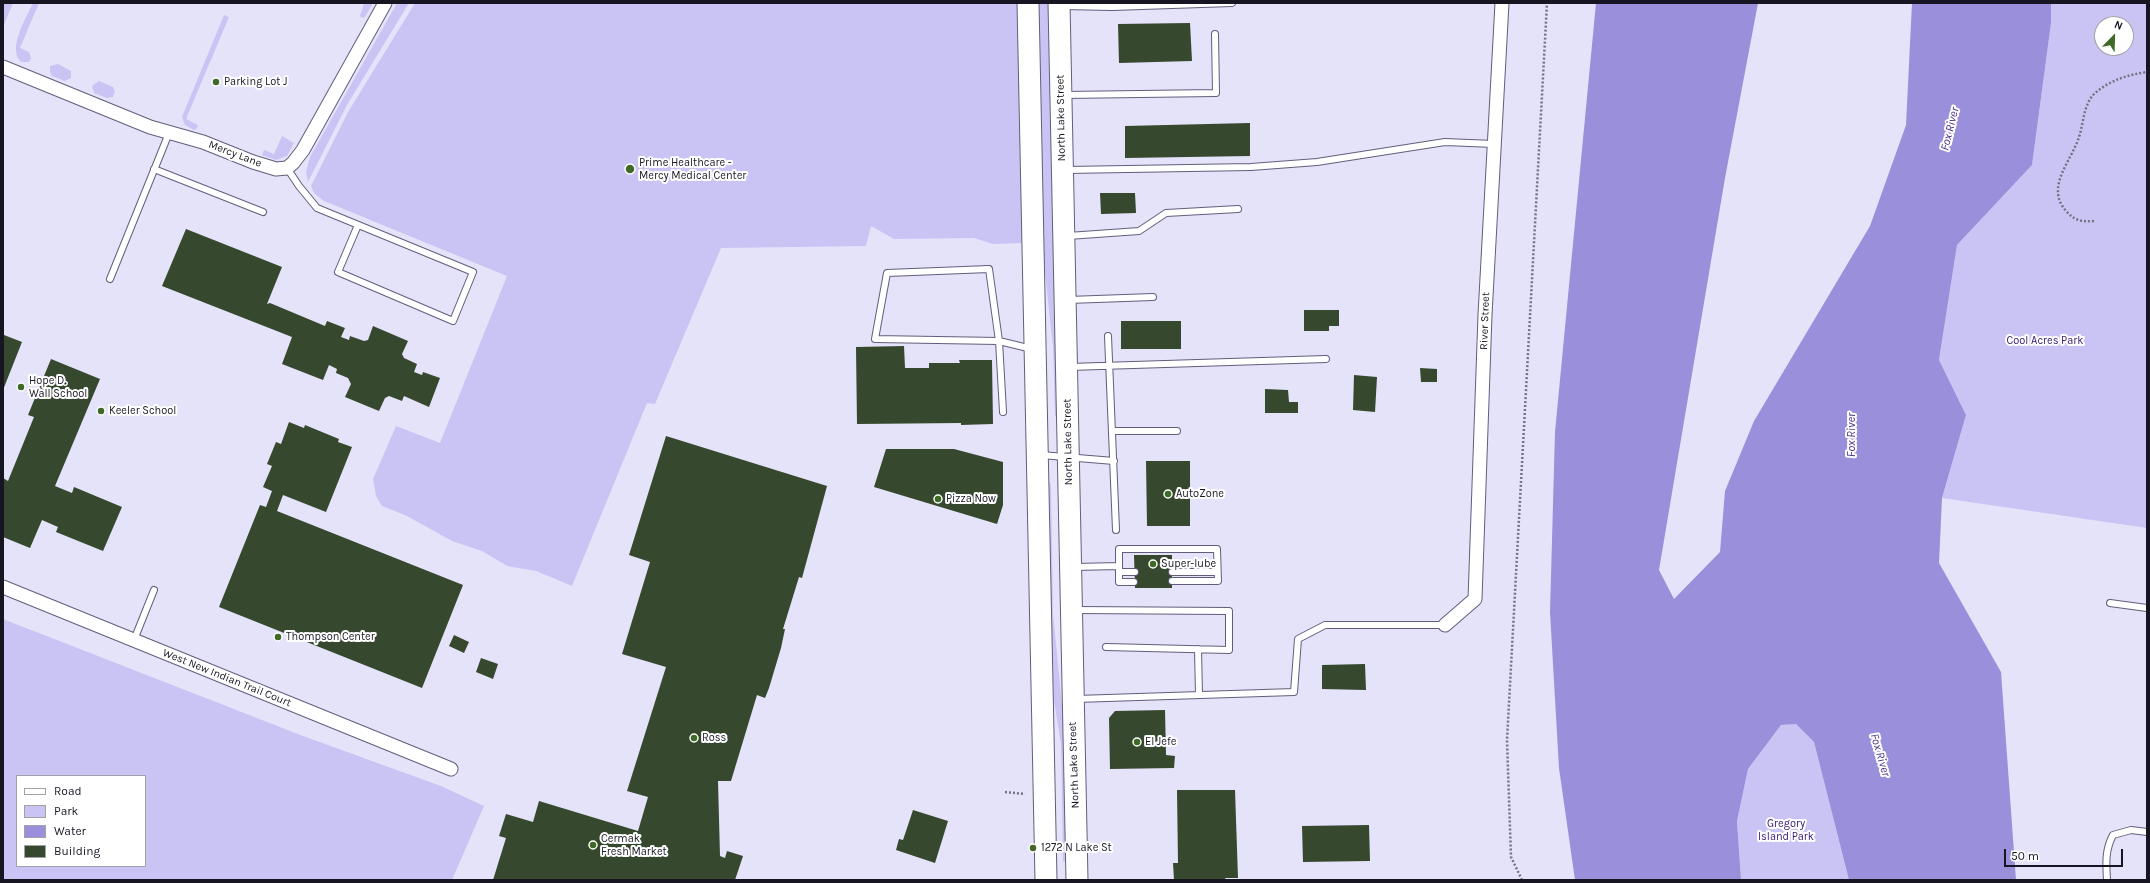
<!DOCTYPE html>
<html>
<head>
<meta charset="utf-8">
<style>
	body { margin:0 }
	#map { position:relative; width:2150px; height:883px; overflow:hidden; background:#e5e3f9; font-family:Karla,sans-serif }
	canvas { display:block }
	.frame { position:absolute; inset:0; border:4px solid #171521; pointer-events:none }
	.legend { position:absolute; left:16px; top:775px; width:130px; height:92px; box-sizing:border-box; background:#fff; border:1px solid #a2a1a6; margin:0; padding:5px 7px; list-style:none; font-size:12px; color:#171521 }
	.legend li { display:flex; align-items:center; gap:8px; height:20px }
	.legend b { width:20px; border:1px solid #a2a1a6 }
	.north { position:absolute; left:2094px; top:16px; width:40px; height:40px; box-sizing:border-box; background:#fff; border:1px solid #a2a1a6; border-radius:50%; rotate:23deg; font-size:11px; font-weight:700; line-height:16px; text-align:center; color:#171521 }
	.north::after { content:''; display:block; margin:auto; width:14px; height:18px; background:#3e6927; clip-path:polygon(50% 0,100% 100%,50% 72%,0 100%) }
	.scale { position:absolute; left:2004px; top:849px; width:119px; height:18px; box-sizing:border-box; border:2px solid #171521; border-top:0; padding-left:5px; font-size:12px; line-height:14px; white-space:nowrap; color:#171521; -webkit-text-stroke:3px #fff; paint-order:stroke }
</style>
</head>
<body>
<div id="map">
<canvas width="2150" height="883"></canvas>
<div class="frame"></div>
<ul class="legend">
<li><b style="height:5px;background:#fff"></b>Road</li>
<li><b style="height:11px;background:#cac4f4"></b>Park</li>
<li><b style="height:11px;background:#9a8fdb"></b>Water</li>
<li><b style="height:11px;background:#36482e"></b>Building</li>
</ul>
<div class="north">N</div>
<div class="scale">50 m</div>
</div>
<script>
const g = document.querySelector('canvas').getContext('2d');
g.lineJoin = 'round';
function paint(path, color) { g.fillStyle = color; g.fill(path, 'evenodd'); }
function trace(path, color, width, dash) { g.strokeStyle = color; g.lineWidth = width; g.lineCap = dash ? 'butt' : 'round'; g.setLineDash(dash || []); g.stroke(path); }
function write(font, color, halo, rows, align = 'center') {
  g.font = font + ' Karla,sans-serif'; g.lineWidth = 4; g.setLineDash([]); g.textBaseline = 'middle'; g.strokeStyle = halo; g.fillStyle = color; for (const [text, x, y, turn = 0] of rows) {
    g.save(); g.translate(x, y); g.rotate((+turn || 0) * Math.PI / 180); g.textAlign = isNaN(turn) ? turn : align; if (halo) g.strokeText(text, 0, 0); g.fillText(text, 0, 0); g.restore();
  }
}
const green = new Path2D(`
	M3,3H13L3,27Z
	M33,3H39L20,48L29,52L31,58L29,62H21C7,49 26,18 33,3Z
	M364,3H373L365,17L362,18L360,16Z
	M397,3H409L347,105L308,182L306,172L310,157Z
	M415,3H1021L1024,243L993,244L974,238L894,239L871,226L866,246L721,248L655,404L647,403L572,586L536,571L507,566L482,551L452,541L407,516L382,506L376,496L373,479L396,426L440,443L507,276L324,201L314,193L311,186L348,112Z
	M1038,3H1049L1058,416H1055L1053,347L1042,245Z
	M2051,3H2147V528L1942,498L1966,415L1939,360L1957,245L2032,165L2051,23ZM2102,24H2126V48H2102Z
	M224,15L229,17L186,119L198,125L197,128L194,130L185,125L182,117Z
	M58,64L71,71V78L65,81L52,76L50,72V66Z
	M99,81L113,87L115,91L113,97L107,98L94,93L92,86Z
	M282,136L294,143L287,156L276,160L262,155L264,150L274,154Z
	M1047,482H1050L1051,487L1053,614L1064,725L1067,861L1063,862L1061,744L1052,689Z
	M3,619L303,736L441,786L484,806L452,880H3ZM17,776H145V866H17Z
	M1796,724L1814,742L1849,880H1741L1737,821L1748,769L1781,725Z`);
const water = new Path2D(`
	M1596,3H1758L1725,178L1659,570L1674,599L1720,552L1725,491L1754,421L1870,226L1906,125L1912,3H2051V23L2032,165L1957,245L1939,360L1966,415L1942,498L1939,563L2001,672L2016,880H1849L1814,742L1796,724L1781,725L1748,769L1737,821L1741,880H1575L1559,768L1550,612L1555,432Z`);
const building = new Path2D(`
	M1190,23L1192,61L1119,63L1118,24Z
	M1250,123V156L1125,158V126Z
	M1100,193H1135L1136,213L1101,214Z
	M186,229L282,267L267,304L270,303L325,326L327,321L345,328L341,337L349,340L350,336L364,341L368,340L373,326L408,341L402,354L404,358L417,364L414,372L422,375L423,372L440,378L429,407L404,396L402,401L389,396L385,398L379,411L345,397L351,384L348,378L336,373L337,369L329,365L323,380L282,364L292,337L162,286Z
	M1304,310H1339V326H1329V331H1304Z
	M1121,321H1181V349H1121Z
	M4,335L22,342L3,390V337Z
	M904,346L905,368H929V363H960L959,360H992L993,424L961,425V423L857,424L856,347Z
	M51,359L100,379L55,486L72,493L74,487L122,507L103,551L56,532L58,527L42,520L30,548L3,537V478L8,481L34,417L28,415Z
	M1420,368L1437,369V382H1421Z
	M1354,375L1377,377L1375,412L1353,410Z
	M1265,389L1288,390L1289,402H1298V413H1265Z
	M289,422L304,428L305,425L339,439L338,442L352,447L326,512L283,495L277,511L463,585L422,688L219,607L260,505L266,507L272,491L263,487L272,466L267,464L276,442L281,444Z
	M666,436L827,486L802,578L799,577L783,629H785L781,648L769,688L765,698L757,695L731,781H718L720,856L725,858L727,851L743,856L735,880H493L506,838L499,836L506,814L533,822L539,801L638,831L648,797L627,791L666,667L622,654L650,562L629,555Z
	M886,449H954L1003,462V505L997,524L874,487Z
	M1146,461H1190V526H1147Z
	M1134,555H1172V588H1135Z
	M454,635L469,642L464,653L449,646Z
	M481,658L498,664L493,679L476,672Z
	M1365,664L1366,690L1322,689V665Z
	M1165,710L1166,755L1175,756L1174,768L1110,769L1109,718L1115,711Z
	M1177,790H1235L1238,878H1225L1226,880H1174L1173,863H1178Z
	M913,810L948,821L935,863L896,850L899,839L903,840Z
	M1369,825L1370,861L1303,862L1302,826Z`);
const path = new Path2D(`
	M2094,221C2083,222 2075,221 2067,212C2044,188 2071,162 2079,137C2084,122 2083,106 2094,94C2110,80 2127,75 2147,72
	M1005,792L1025,794
	M1522,880L1511,857L1507,740L1547,3`);
const service = new Path2D(`
	M1062,6L1112,7L1232,3
	M1064,95L1216,93L1215,34
	M287,168L299,186L317,208L473,272L453,321L338,272L358,225
	M154,169L263,212
	M1066,170L1251,167L1317,162L1445,142L1494,144
	M1068,236L1139,231L1166,213L1238,209
	M110,279L169,133
	M1068,300L1153,297
	M1108,336L1116,530
	M1069,367L1326,359
	M1003,412L999,341L875,339L887,273L989,269L999,341L1032,349
	M1113,431H1177
	M1041,455L1114,461
	M1074,567L1119,566
	M1119,572H1135
	M1172,572H1217
	M1134,582H1119V549H1217L1218,581H1172
	M2110,603L2147,608
	M1075,610L1229,611V650L1106,647
	M134,640L154,590
	M1198,649L1199,695
	M1076,699L1294,692L1298,639L1325,625H1445
	M2107,880C2106,863 2105,850 2113,835L2131,830L2147,832`);
const minor = new Path2D(`
	M3,67L150,127L203,142L253,162L276,169L287,168L293,163L303,150L385,3
	M3,587L451,769
	M1445,625L1475,599L1485,315L1502,3`);
const primary = new Path2D(`
	M1028,3L1046,880
	M1059,3L1077,880`);
const markers = [
	[216,82,4,"#3e6927"],
	[630,169,5,"#3e6927"],
	[21,387,4,"#3e6927"],
	[101,411,4,"#3e6927"],
	[1168,494,4,"#3e6927"],
	[938,499,4,"#3e6927"],
	[1153,564,4,"#3e6927"],
	[278,637,4,"#3e6927"],
	[694,738,4,"#3e6927"],
	[1137,742,4,"#3e6927"],
	[593,845,4,"#3e6927"],
	[1033,848,4,"#3e6927"]
];
const poiNames = [
	["Parking Lot J",224,82],
	["Prime Healthcare -",639,163],
	["Mercy Medical Center",639,176],
	["Hope D.",29,381],
	["Wall School",29,394],
	["Keeler School",109,411],
	["AutoZone",1176,494],
	["Pizza Now",946,499],
	["Super-lube",1161,564],
	["Thompson Center",286,637],
	["Ross",702,738],
	["El Jefe",1145,742],
	["Cermak",601,839],
	["Fresh Market",601,852],
	["1272 N Lake St",1041,848]
];
const streetNames = [
	["North Lake Street",1061,118,-91],
	["Mercy Lane",235,154,21],
	["River Street",1485,321,-88],
	["North Lake Street",1068,442,-91],
	["West New Indian Trail Court",227,678,22],
	["North Lake Street",1074,765,-92]
];
const parkNames = [
	["Cool Acres Park",2045,341],
	["Gregory",1786,824],
	["Island Park",1786,837]
];
const waterNames = [
	["Fox River",1950,129,-76],
	["Fox River",1852,435,-90],
	["Fox River",1880,755,74]
];
paint(green, '#cac4f4');
paint(water, '#9a8fdb');
paint(building, '#36482e');
trace(service, '#615e7c', 8);
trace(minor, '#615e7c', 15);
trace(primary, '#615e7c', 23);
trace(path, '#747283', 2.5, [2, 2]);
trace(service, '#fff', 6);
trace(minor, '#fff', 13);
trace(primary, '#fff', 21);
for (const [x, y, r, color] of markers) { const dot = new Path2D(); dot.arc(x, y, r, 0, 2 * Math.PI); g.fillStyle = color; g.fill(dot); trace(dot, '#fff', 1.5); }
write('11px', '#171521', '#fff', poiNames, 'left');
write('11px', '#171521', '#fff', streetNames);
write('11px', '#341870', '#fff', parkNames);
write('italic 12px', '#49338c', '#fff', waterNames);
</script>
</body>
</html>
